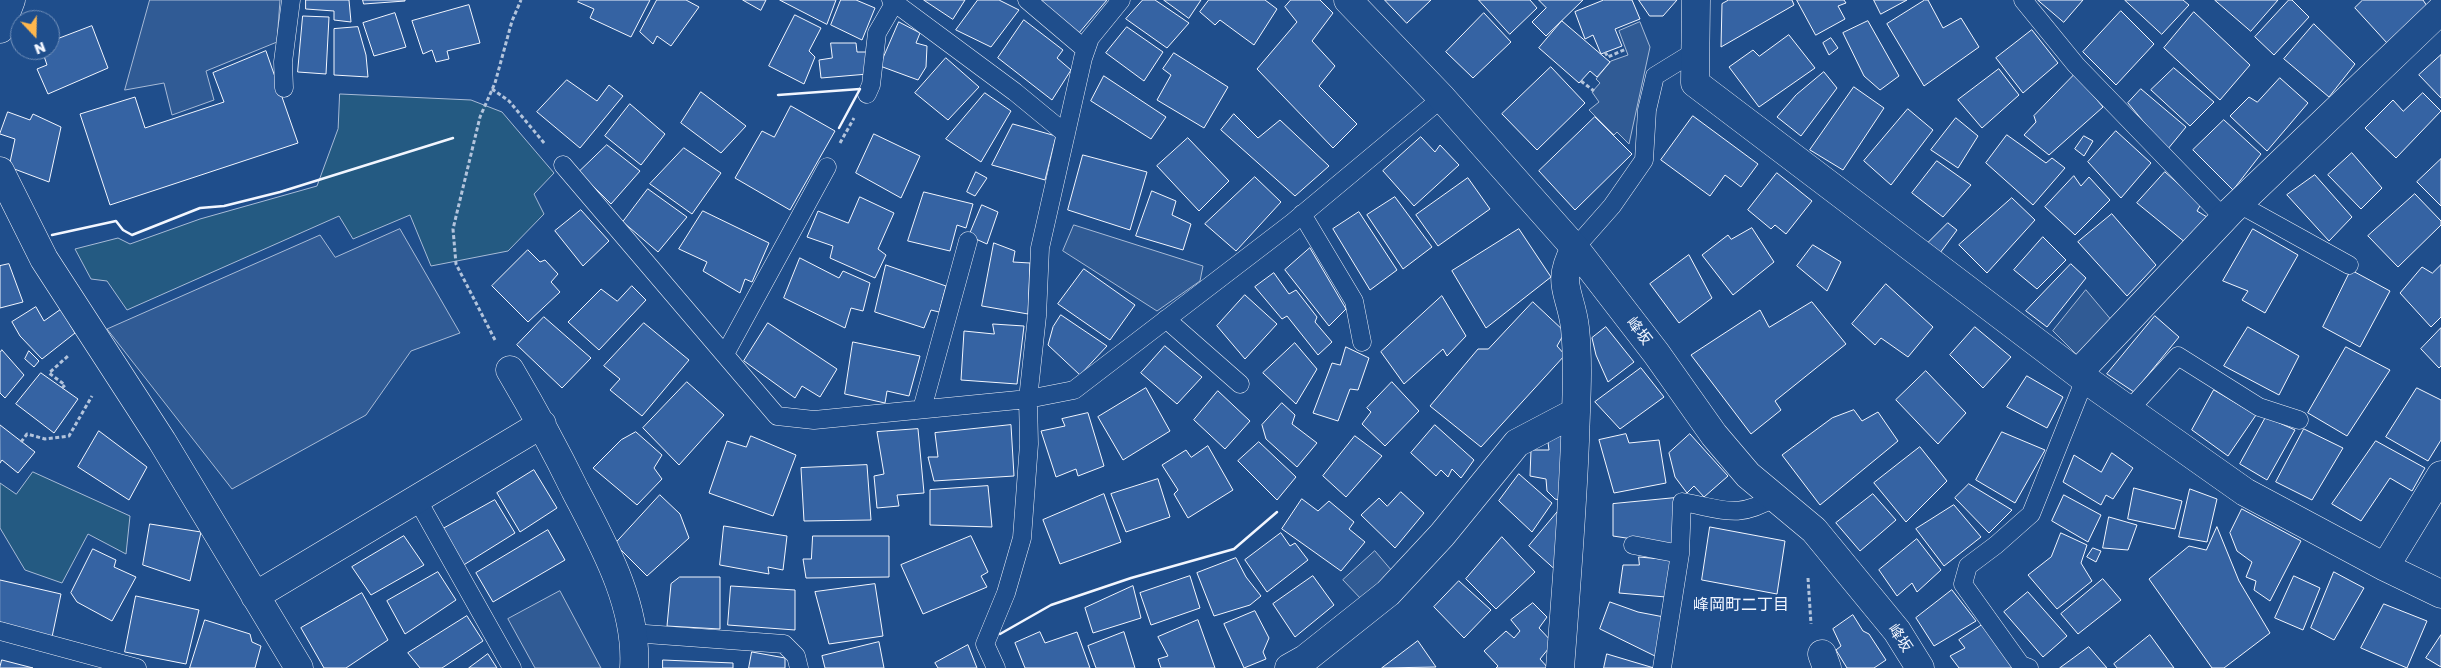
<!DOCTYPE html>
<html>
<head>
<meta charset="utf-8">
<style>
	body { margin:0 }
	#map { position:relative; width:2441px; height:668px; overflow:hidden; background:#1f4e8c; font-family:"Golos Text",sans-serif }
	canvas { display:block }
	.north { position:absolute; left:10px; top:10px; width:50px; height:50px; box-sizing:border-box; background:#1f4e8c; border:1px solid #7391ba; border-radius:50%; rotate:159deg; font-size:14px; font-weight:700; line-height:20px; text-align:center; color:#f2f6ff }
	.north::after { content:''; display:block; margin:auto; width:18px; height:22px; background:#ffb74d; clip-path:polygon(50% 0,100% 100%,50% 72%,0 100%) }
</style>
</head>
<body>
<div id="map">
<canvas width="2441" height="668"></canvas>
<div class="north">N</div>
</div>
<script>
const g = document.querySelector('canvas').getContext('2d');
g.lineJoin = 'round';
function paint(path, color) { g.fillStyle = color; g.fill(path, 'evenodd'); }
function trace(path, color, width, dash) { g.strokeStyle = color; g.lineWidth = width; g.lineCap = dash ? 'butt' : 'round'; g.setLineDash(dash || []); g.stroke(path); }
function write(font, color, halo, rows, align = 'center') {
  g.font = font + ' "Golos Text","Noto Sans JP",sans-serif'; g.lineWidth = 4; g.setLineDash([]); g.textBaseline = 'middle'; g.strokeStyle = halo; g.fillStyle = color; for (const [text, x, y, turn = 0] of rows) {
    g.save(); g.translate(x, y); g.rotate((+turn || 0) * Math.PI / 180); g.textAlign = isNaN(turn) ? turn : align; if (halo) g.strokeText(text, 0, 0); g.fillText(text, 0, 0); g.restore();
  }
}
const green = new Path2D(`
	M340,94L471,100L502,112L554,173L534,194L544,214L508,251L431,266L410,215L353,239L339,216L127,310L107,281L91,279L75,249L118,238L130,244L200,219L317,186L338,129Z
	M33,472L130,516L126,554L88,534L62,583L25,570L0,528V483L16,494Z`);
const parking = new Path2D(`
	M150,0H280L277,42L206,71L214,100L172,115L164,83L125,90Z
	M1640,22L1650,47L1629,144L1617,132L1614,135L1589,110L1599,102L1592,92L1600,83L1596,79L1611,61L1628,55L1619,31Z
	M1074,225L1203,266L1200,281L1157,311L1063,251Z
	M400,229L460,333L411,351L366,415L232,489L107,329L320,235L335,257Z
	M2086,290L2113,322L2081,359L2053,331Z
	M1375,551L1392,571L1362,600L1343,580Z
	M560,591L601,668H535L508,619Z`);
const building = new Path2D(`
	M306,0H349L351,22L334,20V11L306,9Z
	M363,0H405V1L364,4Z
	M580,0H650L631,37L590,18L594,9L578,2Z
	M657,0H686L699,7L671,46L657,36L653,44L640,32Z
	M743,0H766L761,10Z
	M780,0H836L827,24Z
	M841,0H856L875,8L862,40L831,25Z
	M924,0H965L953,19Z
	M978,0H999L1019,10L991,47L956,30Z
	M1040,0H1107L1079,33Z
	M1143,0H1155L1189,23L1167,48L1126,19Z
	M1164,0H1201L1189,18Z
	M1209,0H1265L1277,9L1254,45L1220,20L1215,25L1200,12Z
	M1291,0H1320L1333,13L1312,41L1335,66L1319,86L1357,124L1333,148L1257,69L1297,22L1285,7Z
	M1385,0H1431L1407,23Z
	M1479,0H1530L1537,8L1510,34Z
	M1539,0H1583L1546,36L1532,22L1546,8Z
	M1604,0H1632L1640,19L1615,29L1622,46L1601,54L1593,35L1585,39L1575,12Z
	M1639,0H1677L1663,16H1650Z
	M1729,0H1792L1794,5L1721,47L1722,4Z
	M1797,0H1844L1846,3L1838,6L1845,19L1816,35Z
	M1874,0H1907L1881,14Z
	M1925,0H1928L1943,28L1961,18L1979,47L1924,86L1887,24Z
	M2038,0H2083L2064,22Z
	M2125,0H2183L2189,5L2162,34Z
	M2215,0H2278L2251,31Z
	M2289,0H2292L2309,17L2274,55L2255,37Z
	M2363,0H2423L2427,6L2387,43L2355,8Z
	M469,5L480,43L447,51L449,59L436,62L432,50L423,54L412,21Z
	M2121,11L2154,44L2116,85L2083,52Z
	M2194,12L2250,65L2220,100L2164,48Z
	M395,13L406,47L374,56L363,23Z
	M1484,13L1511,42L1473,78L1446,52Z
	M795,15L821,28L809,51L815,57L804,84L769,66Z
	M303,16L329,17L326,74L298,72Z
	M1024,20L1063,50L1057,58L1071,70L1052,100L998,58Z
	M1562,21L1610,62L1597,77L1590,71L1579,83L1539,48Z
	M1868,21L1899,76L1880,90L1864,76L1843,33Z
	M899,22L920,33L916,43L927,46L926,67L918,80L880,66Z
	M2314,24L2355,64L2329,97L2284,59Z
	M92,26L108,68L48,94L37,69L47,65L42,50H50V42Z
	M358,27L366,55L368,77L334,75V29Z
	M1127,27L1163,52L1144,81L1106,53Z
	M2032,30L2058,63L2023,93L1996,58Z
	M1789,35L1815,68L1759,107L1729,67L1753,50L1759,56Z
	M1831,38L1838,48L1829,55L1823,43Z
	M831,43H856L857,52H867L868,74L821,78L819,60L832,58Z
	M266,51L298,143L110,205L80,114L135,97L145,128L224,102L213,73Z
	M1174,53L1228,87L1204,128L1157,100L1171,75L1163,69Z
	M2441,55V98L2419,75Z
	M946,58L979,87L948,120L915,93Z
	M1551,67L1585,103L1537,150L1502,114Z
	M2174,68L2214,102L2190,126L2151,90Z
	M1999,69L2019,95L1982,128L1958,100Z
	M1824,72L1837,88L1801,136L1777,117L1796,95Z
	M2075,74L2103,107L2049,155L2024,135L2036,122L2034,116Z
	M1104,76L1166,117L1151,139L1091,101Z
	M2280,78L2308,103L2267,151L2230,116L2249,97L2257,102Z
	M567,80L597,101L609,85L623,96L580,148L537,112Z
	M1854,87L1884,108L1843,170L1810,150Z
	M2141,89L2186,127L2167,150L2128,103Z
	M701,92L746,126L721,153L681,123Z
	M985,93L1011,111L981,162L946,139Z
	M2423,93L2441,111L2396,158L2365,128L2393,100L2403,111Z
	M630,104L665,134L641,165L605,136Z
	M791,106L835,131L790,210L735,178L762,131L774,137Z
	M1908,109L1933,130L1891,185L1864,161Z
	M8,112L30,120L33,114L61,127L49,182L9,167L15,139L0,134Z
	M1234,114L1258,138L1280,120L1329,166L1295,196L1221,130Z
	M1693,116L1758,164L1741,187L1725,175L1710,196L1661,160Z
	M1595,117L1632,154L1575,210L1539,171Z
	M1956,118L1978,136L1958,168L1931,150Z
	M2224,120L2261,154L2233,190L2193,150Z
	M1013,124L1056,136L1045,180L992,165Z
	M2116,131L2151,163L2121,198L2088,162Z
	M874,134L920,156L901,198L856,173Z
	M2007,135L2046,163L2052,158L2065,168L2033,205L1986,163Z
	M2084,136L2093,141L2084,156L2075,149Z
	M1421,137L1435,152L1440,145L1459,165L1414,206L1383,171Z
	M1188,138L1229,181L1199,211L1157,166Z
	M607,145L640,171L611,204L579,172Z
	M684,148L721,173L692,214L650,184Z
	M2352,153L2382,188L2361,209L2328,175Z
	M1083,155L1147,172L1130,230L1068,210Z
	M2441,159V206L2417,182Z
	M1937,161L1971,185L1943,217L1912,193Z
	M976,172L987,178L975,196L967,192Z
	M2165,172L2201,204L2197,211L2207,217L2186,243L2137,203Z
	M1777,173L1812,201L1786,234L1775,225L1771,229L1748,210Z
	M2315,175L2352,217L2329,241L2287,195Z
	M2074,176L2081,186L2089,177L2110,200L2075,235L2045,207Z
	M1255,177L1281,202L1236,251L1205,224Z
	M1468,178L1490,209L1438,246L1416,215Z
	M648,189L687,217L658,252L623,222Z
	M1152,191L1176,201L1172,215L1191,224L1183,250L1136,236Z
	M924,192L973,204L966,228L957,225L950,251L908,241Z
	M2415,194L2441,221V225L2398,267L2368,236Z
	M860,197L894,213L878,249L886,255L875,278L830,258L833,246L807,237L818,211L848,223Z
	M1395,197L1432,247L1403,269L1367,215Z
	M2012,198L2035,220L1987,273L1959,245Z
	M982,205L998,212L987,244L969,236Z
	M581,210L609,241L583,266L555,231Z
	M703,211L769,243L752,282L745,279L740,293L703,271L707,262L679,249Z
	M1359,212L1397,270L1370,290L1333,229Z
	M2112,214L2156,265L2127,296L2078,242Z
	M1948,223L1957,230L1940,253L1927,244Z
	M1752,228L1774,262L1733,295L1702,255L1728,235L1731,239Z
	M1519,229L1551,277L1486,328L1452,271Z
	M2253,229L2298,255L2265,313L2242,300L2248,291L2223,281Z
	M2043,237L2066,260L2037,289L2014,270Z
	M994,243L1015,251L1013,262L1030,263L1028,314L982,306Z
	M1813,245L1841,262L1827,291L1797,266Z
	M1310,248L1346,309L1329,326L1285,270Z
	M528,250L540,262L545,260L558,274L551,282L560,292L528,322L492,286Z
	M1689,255L1712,298L1679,323L1650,284Z
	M800,258L839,278L843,271L870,283L863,311L851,308L845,328L784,298Z
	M9,264L23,302L0,308V266Z
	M2071,264L2086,278L2047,327L2026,311Z
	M886,265L946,286L939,312L931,310L924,328L875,312Z
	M2441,265V317L2431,327L2400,293L2422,267L2432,273Z
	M1084,269L1135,305L1110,340L1058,304Z
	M2351,270L2390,291L2360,347L2323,327Z
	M1274,273L1289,294L1296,290L1317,317L1315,322L1332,342L1318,355L1287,316L1282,319L1255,287Z
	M1886,284L1933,327L1908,357L1881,338L1875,345L1852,324Z
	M632,286L646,300L599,350L568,322L601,289L617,301Z
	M1245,295L1277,324L1245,359L1217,326Z
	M1442,296L1466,336L1447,356L1443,349L1404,384L1381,352Z
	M1533,302L1565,332L1557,346L1565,355L1481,447L1430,406L1478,349H1488Z
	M1812,302L1846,344L1775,401L1781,410L1751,434L1691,355L1760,310L1769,327Z
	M36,307L44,321L61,309L75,333L42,359L20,336L12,322Z
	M1061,315L1107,346L1080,375L1048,345L1053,327Z
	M2155,316L2179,337L2134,392L2107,374Z
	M544,317L591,358L562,388L517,345Z
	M644,323L689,360L642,416L610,390L620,379L604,366Z
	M768,323L837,369L820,397L802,386L795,398L744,361Z
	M993,324L1024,326L1017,384L961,380L964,331L994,334Z
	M1606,327L1634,362L1608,382L1596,355L1592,338Z
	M1975,327L2011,357L1983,388L1950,355Z
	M2248,327L2299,356L2279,395L2224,366Z
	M2441,328V366L2439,368L2421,349Z
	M853,342L920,356L909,396L887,391L885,403L845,394Z
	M1295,343L1317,369L1296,404L1263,373Z
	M1165,346L1202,377L1177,404L1141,373Z
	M1346,347L1369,358L1358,390L1350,389L1338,421L1313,413L1332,363L1340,365Z
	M2346,347L2390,370L2347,436L2308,413Z
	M2,350L24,375L5,398L0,393V353Z
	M29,351L39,361L34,367L25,359Z
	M1641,368L1664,397L1620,429L1595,402Z
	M1926,371L1966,413L1938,444L1896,400Z
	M41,373L78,399L54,433L16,404Z
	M2027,376L2063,397L2047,428L2007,407Z
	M687,382L724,415L679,465L643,428Z
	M1392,382L1419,411L1385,446L1362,424L1371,412L1367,408Z
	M1146,388L1170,431L1123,460L1098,417Z
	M2417,388L2441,400V440L2428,461L2386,437Z
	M2214,390L2256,415L2228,456L2192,430Z
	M1218,391L1250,421L1225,449L1194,420Z
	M1282,403L1295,415L1292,424L1317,443L1297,467L1266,439L1262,425Z
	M1854,410L1862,421L1878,412L1898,441L1820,505L1782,455L1832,418Z
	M1088,413L1104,466L1078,476L1076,469L1056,477L1041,431L1065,426L1062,419Z
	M2266,417L2295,430L2267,480L2240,464Z
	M0,425L35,452L18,473L2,460L0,463Z
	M1011,425L1014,476L934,481L928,457H938L935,433Z
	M1435,425L1474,460L1461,478L1452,469L1448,477L1441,470L1436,476L1411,453Z
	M918,429L924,493L897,495L899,506L877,508L874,476L884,474L877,432Z
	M2304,429L2343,448L2312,500L2276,482Z
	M99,431L147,467L129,500L78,467Z
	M636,432L662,455L654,468L662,479L637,505L593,468L621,440Z
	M1569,432L1567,502L1555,499L1547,491L1546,479L1530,476L1531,450H1549L1548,442Z
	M2002,432L2045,450L2015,503L1976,480Z
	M1626,434L1629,443L1659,440L1666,483L1614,493L1599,440Z
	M1690,434L1728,476L1704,497L1694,486L1687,493L1675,477L1669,453Z
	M751,436L796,455L773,516L709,493L727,441L746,447Z
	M1355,436L1382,456L1346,497L1323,476Z
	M2376,441L2425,468L2412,491L2390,478L2361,521L2332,504Z
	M1259,442L1296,477L1277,500L1238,461Z
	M1208,446L1233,490L1188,518L1174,494L1178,490L1162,465L1186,450L1191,457Z
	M1920,447L1947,481L1906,522L1874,483Z
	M2112,453L2133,468L2113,499L2106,495L2101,505L2063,482L2074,455L2101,472Z
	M867,465L871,520L804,521L801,468Z
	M534,470L557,508L520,532L497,493Z
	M1519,474L1552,503L1532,532L1499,501Z
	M1158,479L1170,517L1126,532L1111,494Z
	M1969,484L2012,510L1989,533L1955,498Z
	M988,486L992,527L930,525V490Z
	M2134,488L2182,501L2175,529L2128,519Z
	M2190,489L2217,499L2207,542L2179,537Z
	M1401,492L1424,513L1395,548L1361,515L1379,498L1387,506Z
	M1104,494L1121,542L1060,564L1043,520Z
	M1873,494L1896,520L1860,551L1836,523Z
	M660,495L680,514L689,538L647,576L615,544Z
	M2064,495L2101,515L2088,542L2052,521Z
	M1675,498L1672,545L1613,536V504Z
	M1302,499L1318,511L1329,501L1354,522L1349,529L1365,542L1341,571L1282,529Z
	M495,500L515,533L462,566L441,530Z
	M1564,504L1560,574L1529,546Z
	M1954,505L1981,537L1944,566L1916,529Z
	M2242,509L2301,541L2270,601L2254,590L2256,581L2246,577L2252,562L2237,551L2230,533Z
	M2109,517L2137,525L2128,550L2103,548Z
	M150,524L201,532L190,581L143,565Z
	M724,526L787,536L783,570L768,567L769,574L720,565Z
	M1710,527L1785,541L1777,594L1702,580Z
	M2217,527L2239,581L2270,633L2224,668H2212L2149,579L2189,546L2206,550Z
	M548,530L565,560L493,602L476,573Z
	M1281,533L1290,546L1295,543L1308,560L1267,592L1245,560Z
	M2061,533L2087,545L2081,563L2092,581L2057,609L2028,575L2051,557Z
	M404,536L424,565L371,595L352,567Z
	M813,536H889V577L806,578L803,559H811Z
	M971,536L988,572L981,576L987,587L923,614L901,565Z
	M1502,537L1535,572L1496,609L1466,579Z
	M1917,539L1941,570L1917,592L1912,583L1897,596L1879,570Z
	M2093,548L2101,551L2096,562L2087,557Z
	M93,549L116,560L114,567L136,577L112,621L77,602L71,593Z
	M1639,557L1672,560L1666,597L1619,593L1623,565H1639Z
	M1236,558L1246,577L1261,596L1250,605L1214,616L1197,573Z
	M438,572L456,600L405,634L387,601Z
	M2334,572L2364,588L2334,640L2311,628Z
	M1190,576L1200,608L1151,625L1140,593Z
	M1313,576L1334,605L1295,637L1273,604Z
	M2294,576L2320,588L2303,630L2275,618Z
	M680,577H720V629L667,626L671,584Z
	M2103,579L2121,600L2078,634L2061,614Z
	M0,580L61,594L52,637L0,622Z
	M1459,581L1491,610L1464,638L1434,607Z
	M875,584L883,636L829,644L815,592Z
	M731,586L795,590V630L728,625Z
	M1133,586L1141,618L1093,633L1085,608Z
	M1952,590L1976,621L1934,646L1916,618Z
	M2028,592L2067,636L2043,657L2004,612Z
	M362,593L388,640L346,668H324L301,628Z
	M136,596L199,610L186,664L125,652Z
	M1610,602L1638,612L1664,617L1657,657L1600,629Z
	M1533,603L1547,617L1539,628L1553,643L1540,659L1548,668H1496L1498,666L1484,651L1506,631L1514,638L1520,631L1511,620Z
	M2384,604L2427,621L2407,668L2361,648Z
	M1255,611L1269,638L1263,652L1266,659L1244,668L1224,624Z
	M1853,615L1863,631L1869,634L1886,660L1874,668H1847L1836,650L1841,646L1833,629Z
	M467,616L483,641L442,668H420L408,653Z
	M205,620L250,634L252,642L261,646L255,668H190Z
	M1198,620L1215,668H1161L1158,659L1168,656L1158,637Z
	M1982,625L2016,668H1959L1950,656L1965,648L1959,640Z
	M1040,632L1045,643L1077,632L1090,668H1025L1015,643Z
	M1124,632L1135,668H1096L1088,646Z
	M2150,635L2174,668H2117L2114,664Z
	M2441,635V667L2426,658Z
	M1418,641L1436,667L1382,668Z
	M879,642L884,668H825L822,656Z
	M968,645L977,668H938L935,663Z
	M2089,647L2107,668H2060Z
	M752,652L785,658V668H749Z
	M488,654L497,668H469Z
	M1607,654L1654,668H1604Z
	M2,660L33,668H0Z
	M663,660L733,663V668H663Z`);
const path = new Path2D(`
	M1605,52L1608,57L1626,49
	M1581,81L1594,91
	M492,89L509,101L545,144
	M840,143L854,118
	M495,340L456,264L453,229L480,117L495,83L512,21L521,0
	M62,388L65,385L49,373L68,356
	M21,442L27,434L45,439L69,436L92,396
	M1808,578L1811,624`);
const service = new Path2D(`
	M891,0L1015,92L1066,134
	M1027,0L1086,50
	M2023,0L2076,65L2225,219
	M284,88L283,62L291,0
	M867,94L871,85L877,33L895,2
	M563,165L777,416L814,420L1028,399L1074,390L1292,223L1442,98
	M2239,204L2349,265
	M1302,214L1354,301L1362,342
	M1575,248L1612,206L1644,160L1647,110L1655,76L1694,52
	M1166,319L1240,384
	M725,354L827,167
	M922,409L968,241
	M2129,410L2178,356L2259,407L2299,420
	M417,499L512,668
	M1633,545L1680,554
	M0,631L137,668
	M632,633L784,644L796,656L799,668
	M996,668L985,644L1006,593L1022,538L1029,444L1028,399L1037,316L1040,248L1083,58L1090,38L1121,0
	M1662,668L1680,554L1682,502C1723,509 1737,520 1775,497
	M2029,668L2021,665L1963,584L1968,566L1996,545L2031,514L2085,379`);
const minor = new Path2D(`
	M1348,0L1442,98L1575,248L1656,353L1714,435L1748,475L1814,530L1897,631L1920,668
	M1696,0L1695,83L2085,379L2245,492L2385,567L2441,594
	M0,29L11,0
	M0,171L44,259L162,441L299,668
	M510,370C533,409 555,449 575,490C603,544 638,605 634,668
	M2078,373L2231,211L2441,10
	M2385,567L2441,475
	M255,596L542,424
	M1822,654L1827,668
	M1289,668L1305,659L1388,593L1442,535L1517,443L1576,412
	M1560,668C1566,592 1572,517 1575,441C1576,404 1579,365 1575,328C1571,292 1555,285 1575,248`);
const wall = new Path2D(`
	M778,95L860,89L839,128
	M52,235L116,221L123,230L132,235L200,208L224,206L280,192L453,138
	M1000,634L1051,605L1131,578L1234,549L1277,512`);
const streetNames = [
	["峰坂",1639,331,52],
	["峰坂",1900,638,56]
];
const neighbourhoodNames = [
	["峰岡町二丁目",1741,605]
];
paint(green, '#245a82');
trace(green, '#a8bbd7', 1);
paint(parking, '#305b95');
trace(parking, '#a8bbd7', 1);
paint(building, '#3563a3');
trace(building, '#f2f6ff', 1);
trace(service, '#f2f6ff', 19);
trace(minor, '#f2f6ff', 29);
trace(path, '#b3c4dc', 3, [4, 2.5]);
trace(service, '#1f4e8c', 18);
trace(minor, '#1f4e8c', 28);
trace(wall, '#f2f6ff', 2.5);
write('15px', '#f2f6ff', '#1f4e8c', streetNames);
write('16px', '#f2f6ff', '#1f4e8c', neighbourhoodNames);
</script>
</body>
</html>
